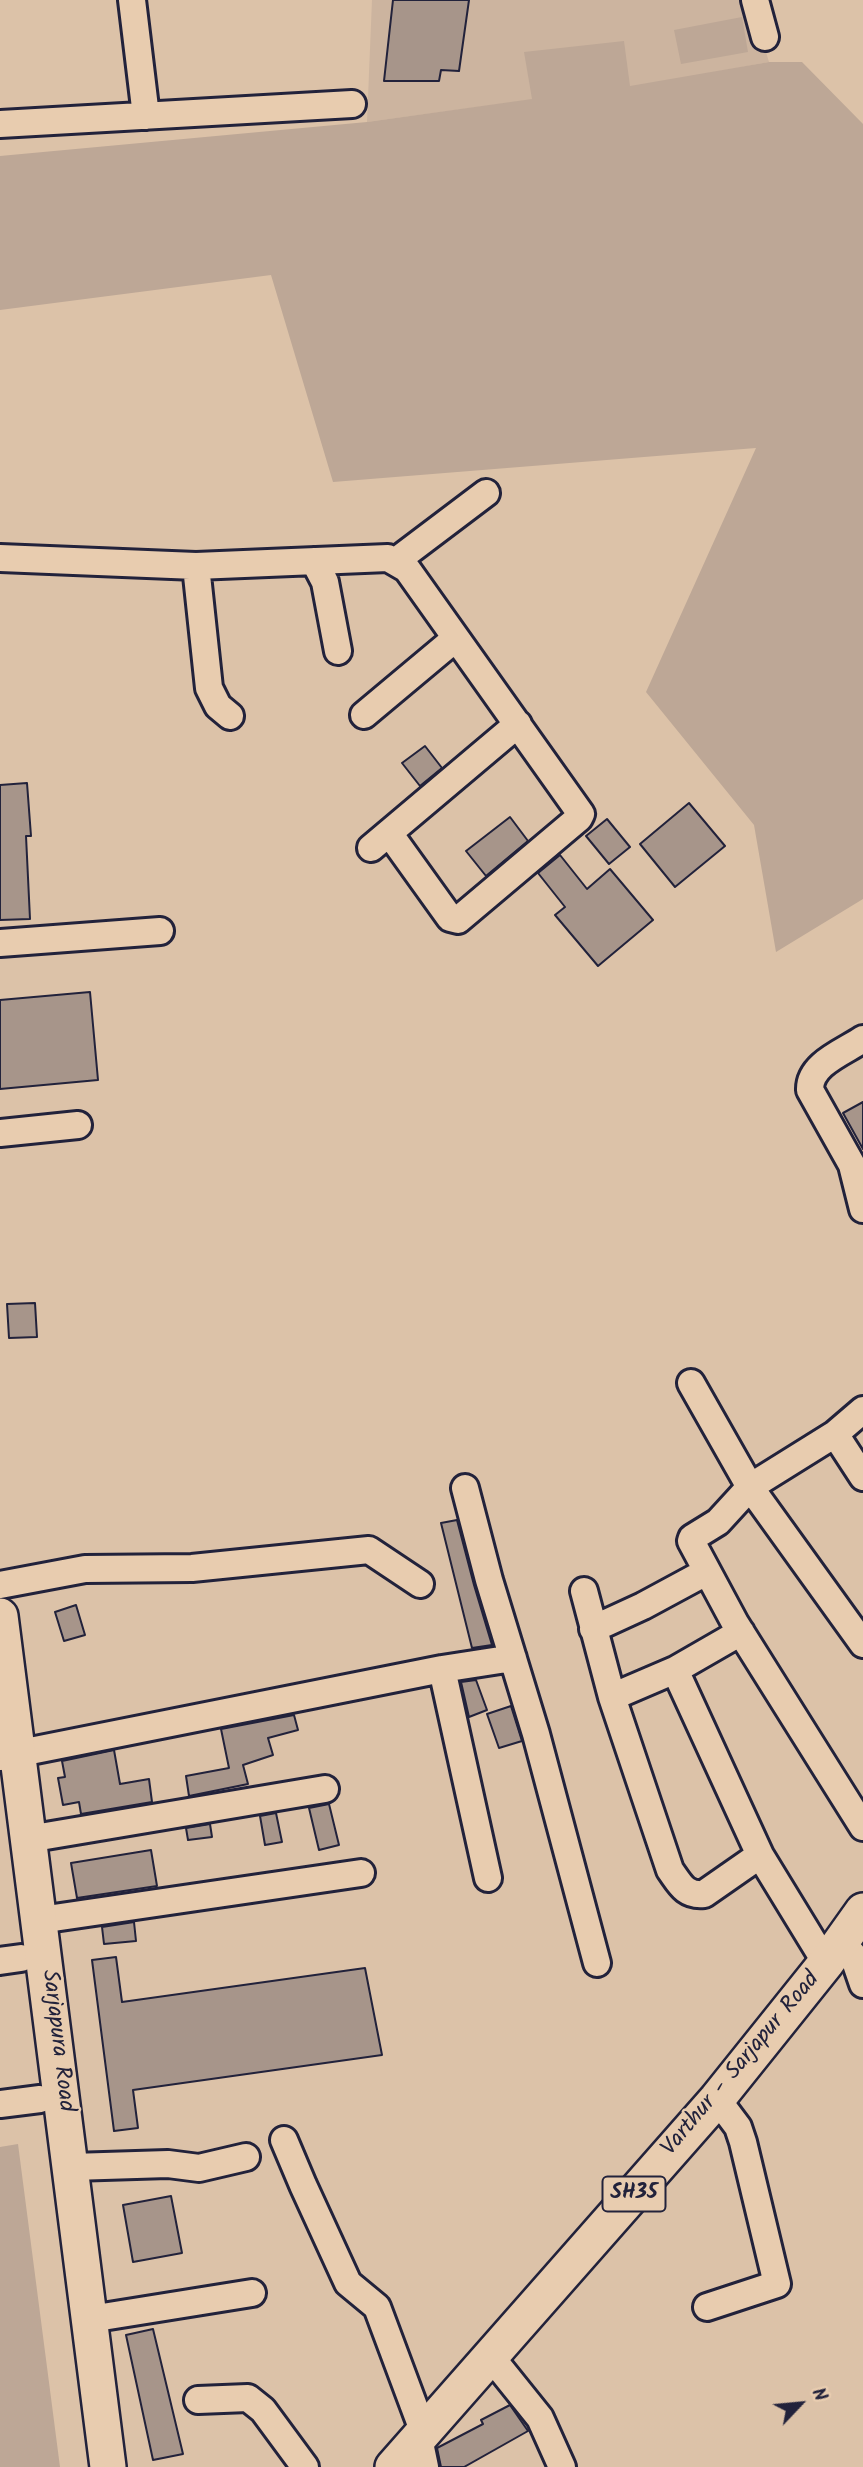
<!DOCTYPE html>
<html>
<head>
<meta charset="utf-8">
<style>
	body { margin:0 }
	#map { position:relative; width:863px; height:2467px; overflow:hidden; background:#dcc2a8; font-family:Kalam,sans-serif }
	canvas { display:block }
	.north { position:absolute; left:765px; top:2369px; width:70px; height:70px; -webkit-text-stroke:5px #e8ccaf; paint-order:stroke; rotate:64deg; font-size:19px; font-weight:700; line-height:28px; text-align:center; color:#22223b }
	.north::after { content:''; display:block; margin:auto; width:24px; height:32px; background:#22223b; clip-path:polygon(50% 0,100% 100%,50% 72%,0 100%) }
</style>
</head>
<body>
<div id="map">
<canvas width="863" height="2467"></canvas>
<div class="north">N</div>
</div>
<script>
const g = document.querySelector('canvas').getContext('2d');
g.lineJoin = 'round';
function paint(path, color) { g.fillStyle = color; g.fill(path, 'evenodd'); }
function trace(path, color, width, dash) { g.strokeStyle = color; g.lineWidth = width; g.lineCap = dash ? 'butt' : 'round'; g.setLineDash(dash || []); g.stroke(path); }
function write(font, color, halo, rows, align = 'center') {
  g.font = font + ' Kalam,sans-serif'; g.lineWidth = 5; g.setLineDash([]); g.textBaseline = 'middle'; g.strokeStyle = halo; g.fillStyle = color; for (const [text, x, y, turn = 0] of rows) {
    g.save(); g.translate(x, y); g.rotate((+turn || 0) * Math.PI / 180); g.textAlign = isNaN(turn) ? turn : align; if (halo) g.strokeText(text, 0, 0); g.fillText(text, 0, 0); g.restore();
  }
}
const built = new Path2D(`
	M372,0H750L769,62L655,83L367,122Z`);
const green = new Path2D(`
	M742,17L748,52L681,64L674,30Z
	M624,41L630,86L769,62H802L863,124V899L776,952L754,825L646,692L756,448L333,482L271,275L0,310V156L367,122L532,99L524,52Z
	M18,2144L60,2467H0V2147Z`);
const building = new Path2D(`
	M393,0H469L459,71L441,70L439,81H384Z
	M425,746L442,768L420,786L402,763Z
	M27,783L31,836H26L30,919L0,920V785Z
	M689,803L725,846L675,887L640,844Z
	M510,817L528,841L486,876L466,851Z
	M607,819L630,847L609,864L586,836Z
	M560,855L587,889L610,869L653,920L598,966L555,915L565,907L538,873Z
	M90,992L98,1080L0,1089V1000Z
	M863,1102V1149L843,1113Z
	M35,1303L37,1337L9,1338L7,1304Z
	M457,1520L474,1585L492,1645L472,1648L441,1523Z
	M76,1605L85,1635L64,1641L55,1612Z
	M476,1680L487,1710L469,1717L461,1682Z
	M511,1706L522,1741L499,1748L487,1714Z
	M294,1715L298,1730L268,1738L273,1755L243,1765L248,1784L189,1796L186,1776L229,1768L221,1729Z
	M114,1750L120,1784L149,1779L152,1802L81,1814L79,1802L63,1805L58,1778L65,1777L62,1761Z
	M329,1804L339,1845L319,1850L309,1808Z
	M276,1813L282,1842L265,1845L260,1816Z
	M210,1824L212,1837L188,1840L186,1828Z
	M151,1850L157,1886L77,1898L71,1863Z
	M134,1922L136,1941L104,1944L102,1927Z
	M116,1957L122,2002L365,1968L382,2055L133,2090L138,2128L114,2131L92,1960Z
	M171,2196L182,2253L133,2262L123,2205Z
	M153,2329L183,2454L153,2460L126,2335Z
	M510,2405L528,2431L464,2467H441L437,2448L483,2424L481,2420Z`);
const minor = new Path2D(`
	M132,0L146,116
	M755,0L765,37
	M0,124L352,104
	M0,558L196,566L388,558L407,569L581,814L579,818L458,920L450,918L389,833
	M314,561L325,582L338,651
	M396,561L486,493
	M196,566L209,688L218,706L230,716
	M364,715L456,638
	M371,848L518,724
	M0,943L160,931
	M863,1039C844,1052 809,1064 810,1090L852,1165L863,1209
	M0,1133L78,1125
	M691,1383L750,1487L863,1644
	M835,1434L863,1410
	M863,1477L835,1434L750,1487L718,1522L692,1538L691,1541L735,1623L863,1827
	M465,1488L489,1580L536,1734L597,1963
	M0,1585L85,1569L192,1568L369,1550L420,1584
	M584,1591L612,1697L670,1870C680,1884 685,1896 704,1894L760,1855L826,1963
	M593,1629L643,1606L706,1572
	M442,1669L488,1878
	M675,1670L741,1632
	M612,1697L675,1670L760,1855
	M0,1757L442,1669L513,1658
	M28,1839L325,1789
	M40,1920L361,1873
	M841,1941L853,1955L863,1984
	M0,1961L21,1958
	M0,2104L40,2099
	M284,2140L303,2185L348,2283L377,2307L424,2433
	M72,2167L168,2164L199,2168L246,2157
	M707,2307L777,2284L743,2142L738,2127L717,2099
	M90,2319L252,2293
	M491,2357L540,2418L562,2467
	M198,2400L248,2398L263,2410L305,2467
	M419,2438L425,2467`);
const major = new Path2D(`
	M0,1616C38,1899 73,2183 108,2467
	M393,2467L717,2099L826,1963L863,1911`);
const shields = [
	[634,2194,63]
];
const shieldNames = [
	["SH35",634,2194]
];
const streetNames = [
	["Sarjapura Road",56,2041,83],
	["Varthur - Sarjapur Road",742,2065,-50]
];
paint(built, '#ccb49f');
paint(green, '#bda796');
paint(building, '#a7958a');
trace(building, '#22223b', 2);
trace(minor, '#22223b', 32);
trace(major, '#22223b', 40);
trace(minor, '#e8ccaf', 26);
trace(major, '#e8ccaf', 35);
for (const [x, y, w] of shields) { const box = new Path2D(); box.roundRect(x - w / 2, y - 17.5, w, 35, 5); g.fillStyle = '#e8ccaf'; g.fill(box); trace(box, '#22223b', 2); }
write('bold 21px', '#22223b', null, shieldNames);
write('23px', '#22223b', '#e8ccaf', streetNames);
</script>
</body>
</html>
